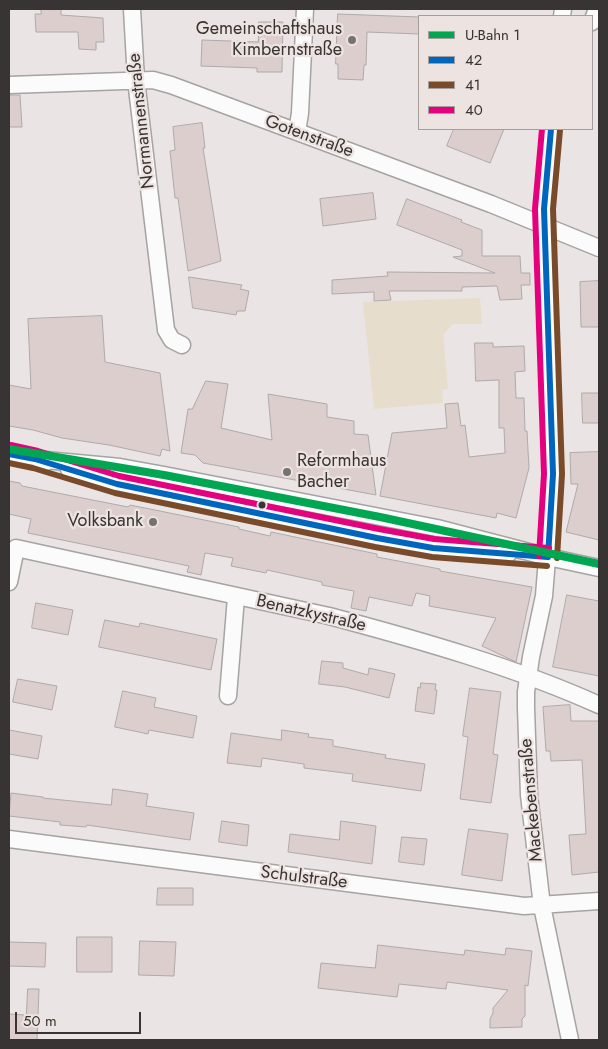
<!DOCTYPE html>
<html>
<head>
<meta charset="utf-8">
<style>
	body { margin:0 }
	#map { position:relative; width:608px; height:1049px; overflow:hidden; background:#eae5e4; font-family:Jost,sans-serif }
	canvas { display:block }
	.frame { position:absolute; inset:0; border:10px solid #383433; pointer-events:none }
	.legend { position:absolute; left:418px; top:15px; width:175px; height:115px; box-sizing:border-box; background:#ede4e1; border:1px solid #a59e9b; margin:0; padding:6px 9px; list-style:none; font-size:15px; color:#383433 }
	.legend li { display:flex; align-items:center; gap:10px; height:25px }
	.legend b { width:25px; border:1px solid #a59e9b }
	.scale { position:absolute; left:15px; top:1012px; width:126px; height:22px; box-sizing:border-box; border:2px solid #383433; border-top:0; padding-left:6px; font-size:15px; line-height:18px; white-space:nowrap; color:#383433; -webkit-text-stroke:4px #ede4e1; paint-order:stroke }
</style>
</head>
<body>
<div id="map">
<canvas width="608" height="1049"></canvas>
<div class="frame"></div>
<ul class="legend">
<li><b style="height:6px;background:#00a651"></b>U-Bahn 1</li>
<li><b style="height:6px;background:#0065bd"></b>42</li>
<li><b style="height:6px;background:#7a4b2a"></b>41</li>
<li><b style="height:6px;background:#e5007d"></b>40</li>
</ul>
<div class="scale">50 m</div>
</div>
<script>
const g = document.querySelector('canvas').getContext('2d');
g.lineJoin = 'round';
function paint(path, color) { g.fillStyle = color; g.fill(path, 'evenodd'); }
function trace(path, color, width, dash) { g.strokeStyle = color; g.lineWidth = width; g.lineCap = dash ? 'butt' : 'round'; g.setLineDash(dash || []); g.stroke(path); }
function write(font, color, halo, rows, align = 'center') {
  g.font = font + ' Jost,sans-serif'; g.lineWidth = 4.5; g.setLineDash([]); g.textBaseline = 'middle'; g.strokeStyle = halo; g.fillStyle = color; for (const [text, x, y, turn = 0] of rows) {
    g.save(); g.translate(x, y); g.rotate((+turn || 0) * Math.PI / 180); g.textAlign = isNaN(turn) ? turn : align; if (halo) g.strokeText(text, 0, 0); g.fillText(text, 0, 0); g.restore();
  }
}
const green = new Path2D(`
	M480,298L482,324H453L443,335L448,389L442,390L443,403L374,409L363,302Z`);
const building = new Path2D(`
	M41,9H61V15L103,18L104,42H96V50L79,49L78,32H36L35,14H41Z
	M338,14L419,17V34L367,32L366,65H364L363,80L338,79V64H336Z
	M259,22H283L282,72H257V68L201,66L202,40L258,42Z
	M9,95H20L22,127H9Z
	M202,123L205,148H203L221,261L188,271L178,198H175L170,151L175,150L173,127Z
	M454,129H504L490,163L447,146Z
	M373,193L376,219L323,226L320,199Z
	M407,199L462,220L461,222L482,230V256H520L521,273H530V285H521L522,299L500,300L497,286L462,287V291H389L391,300L374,301V292L332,294V280L388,276L387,272L495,273L453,257L462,256V250L397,225Z
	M189,277L242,285L240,289L249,291L245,311H237L236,315L193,308Z
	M599,281V327H581L580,282Z
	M102,316L105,362L160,373L170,451L162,449L160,456L109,445L62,438L33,430L9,426V385L31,389L28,319Z
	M475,343H493V347L524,346L525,371L515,372L516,398H524L525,431H527L529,468L516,518L497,513L496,518L380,496L392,433L447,428L445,404L458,403L461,426L465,425L469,457L505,453L504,428H499V380L476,381Z
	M206,381L228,384L221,428L272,440L268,394L327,404V417L354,421V434L368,435L376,495L203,463L195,455L181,453L188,409H192Z
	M582,393H599V423H583Z
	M599,452V540L566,532L578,484H571L570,453Z
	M9,481L20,483L22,486L128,507L130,505L239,527V529L270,536L271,532L377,554V557L440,569V571L532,587L516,662L482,646L496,618L429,606L430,596L416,593L412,606L369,597L366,611L351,608L354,591L322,585V582L267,570L266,573L231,566L233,558L205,553L201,575L187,572L189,566L28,533L31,519L9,514Z
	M567,595L599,601V676L553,667Z
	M36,603L73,610L68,635L32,628Z
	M105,620L139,627L140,623L217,639L211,670L99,647Z
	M322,661L343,663V668L368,675L369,668L395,674L389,698L345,687L319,684Z
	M18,679L57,686L52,710L13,702Z
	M421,683L436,684L435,690H437L434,714L415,711L418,687L420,688Z
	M470,688L501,692L493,754L498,755L491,803L460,799L468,737L463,736Z
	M123,691L156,698L154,707L197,716L193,738L149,730L148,734L115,727Z
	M570,705L571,721H599V872L572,875L569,835L586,834L582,760L551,761L550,751H546L543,707Z
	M9,730L42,736L38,759L9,754Z
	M282,730L309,734L308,737L333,740V746L386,755L385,758L425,764L421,791L352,781L353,774L304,768V764L262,758L261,767L227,763L231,733L281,740Z
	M113,789L148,794L146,806L194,813L190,840L87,825L86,827L60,825V822L9,816L11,793L43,797V798L111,805Z
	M222,821L249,825L247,846L219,842Z
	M341,821L376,826L372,864L288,852L290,834L339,840Z
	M469,829L508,834L502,881L462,875Z
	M402,837L427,839L424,865L399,862Z
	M158,888H193V905H157Z
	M77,937H112V972H77Z
	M140,941L176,942L174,976L139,975Z
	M9,942L46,943L45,967L9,966Z
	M378,945L464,955L465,950L505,955L506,948L532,951L528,986L525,985V1016L522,1019V1027L490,1028V1019L493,1013V1008L508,990L447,982L446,989L399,984L397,997L318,988L321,963L375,968Z
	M28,989H39L37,1040H9V1014L26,1015Z`);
const minor = new Path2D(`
	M132,9L136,80L166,330L172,340L182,345
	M562,16L563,9
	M592,22L597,9
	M9,85L153,80L171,85L491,204L599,248
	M551,129L544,209L551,392L552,496L544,596L531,657L526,692V708L529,795L542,906L570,1040
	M297,132L300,113L305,9
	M9,454L46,462
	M35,459L120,467L164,475L437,528L548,557L599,568
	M69,469L117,484L377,538L433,548L508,554
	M9,582L16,548L329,616C419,640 515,667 599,705
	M228,696L236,597
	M9,839L524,906L599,901`);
const bus1 = new Path2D(`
	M9,454L35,459L117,484L377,538L433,548L548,557
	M548,557L553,474L544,209L551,129`);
const bus2 = new Path2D(`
	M9,463L33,468L115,493L375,547L432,557L547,566
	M557,558L562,474L553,209L560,130`);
const bus3 = new Path2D(`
	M11,445L38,451L119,476L379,529L434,539L549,548
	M539,556L544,474L535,209L542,129`);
const metro1 = new Path2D(`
	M9,449L164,475L380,517L599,564`);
const markers = [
	[352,40,5,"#767271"],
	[287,472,5,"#767271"],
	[262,505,4.5,"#383433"],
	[153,522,5,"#767271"]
];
const poiNames = [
	["Gemeinschaftshaus",342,30],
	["Kimbernstraße",342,51],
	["Reformhaus",297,462,"left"],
	["Bacher",297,483,"left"],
	["Volksbank",143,522]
];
const streetNames = [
	["Normannenstraße",142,121,-96],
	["Gotenstraße",309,137,20],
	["Benatzkystraße",311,614,13],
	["Mackebenstraße",532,800,-95],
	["Schulstraße",304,878,7]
];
paint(green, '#e6ddcc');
paint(building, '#dbcecd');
trace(building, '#aeaaa9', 1);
trace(minor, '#a6a3a2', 19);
trace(minor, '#fcfbfb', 16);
trace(bus1, '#0065bd', 6);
trace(bus2, '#7a4b2a', 6);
trace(bus3, '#e5007d', 6);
trace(metro1, '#00a651', 8);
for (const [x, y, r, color] of markers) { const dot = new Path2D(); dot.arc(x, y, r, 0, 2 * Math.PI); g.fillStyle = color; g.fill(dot); trace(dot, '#ede4e1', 2); }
write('18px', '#383433', '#ede4e1', poiNames, 'right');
write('18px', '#383433', '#ede4e1', streetNames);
</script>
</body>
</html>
